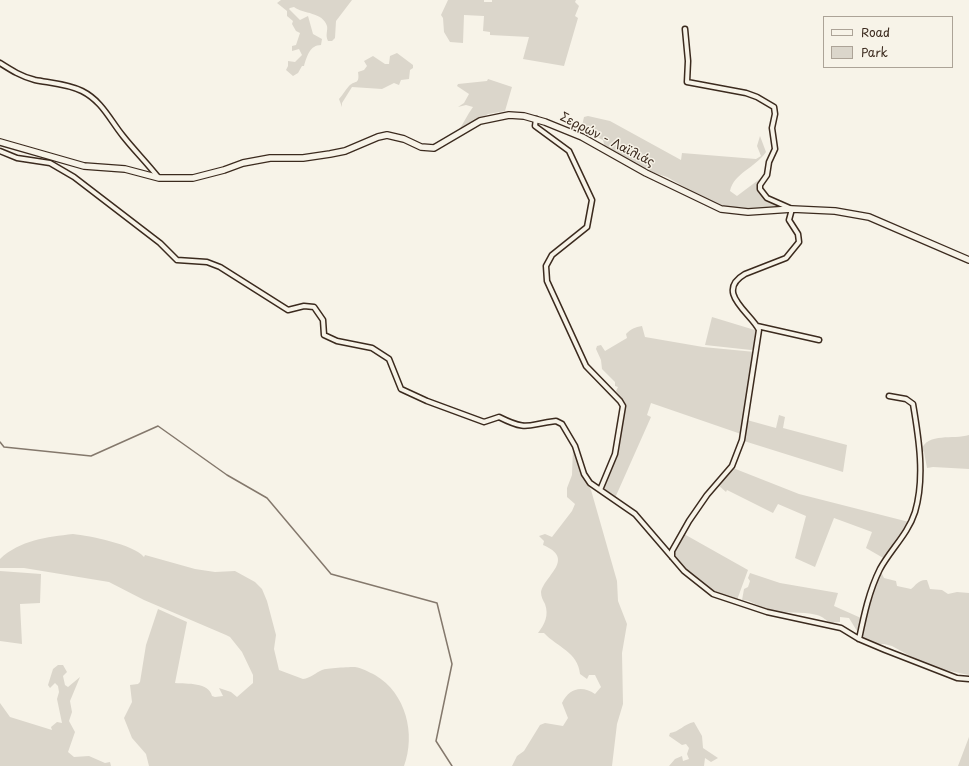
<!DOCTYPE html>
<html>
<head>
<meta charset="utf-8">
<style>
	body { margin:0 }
	#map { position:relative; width:969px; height:766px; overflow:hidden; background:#f7f3e8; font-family:"Playpen Sans",sans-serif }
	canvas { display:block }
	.legend { position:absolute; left:823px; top:16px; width:130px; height:52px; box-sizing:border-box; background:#f7f3e8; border:1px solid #aca397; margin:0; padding:5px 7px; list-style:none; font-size:12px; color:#3b2a1e }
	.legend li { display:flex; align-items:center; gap:8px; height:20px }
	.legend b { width:20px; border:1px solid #aca397 }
</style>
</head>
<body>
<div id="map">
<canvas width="969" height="766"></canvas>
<ul class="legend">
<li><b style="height:5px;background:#f7f3e8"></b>Road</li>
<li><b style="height:11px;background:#dbd6cb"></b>Park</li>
</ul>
</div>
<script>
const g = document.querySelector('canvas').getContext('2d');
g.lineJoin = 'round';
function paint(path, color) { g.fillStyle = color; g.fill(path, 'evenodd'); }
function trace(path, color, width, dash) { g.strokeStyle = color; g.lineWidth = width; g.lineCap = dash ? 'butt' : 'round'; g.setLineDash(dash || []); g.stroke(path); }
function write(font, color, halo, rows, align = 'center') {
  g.font = font + ' "Playpen Sans",sans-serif'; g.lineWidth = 3; g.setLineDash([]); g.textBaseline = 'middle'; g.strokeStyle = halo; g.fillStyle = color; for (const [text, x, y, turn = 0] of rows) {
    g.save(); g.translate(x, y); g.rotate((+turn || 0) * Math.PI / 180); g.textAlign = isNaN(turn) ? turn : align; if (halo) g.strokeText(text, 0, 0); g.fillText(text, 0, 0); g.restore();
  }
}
const green = new Path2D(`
	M281,0H352L336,21L335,38L332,41H328C325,35 328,31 327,26C323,12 303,14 294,7L290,8L289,9L300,20L308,16L313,34L322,39L321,45C310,45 307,56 304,66H302L298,73L293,76L286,70L288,66V61L295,62L302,55L299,49L292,51V46L296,45L300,33L296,31L292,24L293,21L287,16V11L277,3Z
	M448,0H484V2H492V0H576L575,2L579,6L575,16L578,18L564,66L523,59L529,37L490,35V32L483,31L484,16L464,15L463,43L450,42L444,32L443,18L441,15Z
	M397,53L413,65V68L410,70L409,79L401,80L399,85L394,83L382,89L352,87L342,103V107L339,99C343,95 345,90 349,86C355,80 360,85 358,72L364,70L367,66L364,61L373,56L385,64H389L390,56Z
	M488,79L512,87L505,111L488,114L458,131C464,123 467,115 473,107L466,105L458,107L464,103L469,94L457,86L458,84L487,81Z
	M588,116L610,121L681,160L682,153L756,159L761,156L757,146L760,136L766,152C755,168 734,173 730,191L737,196L765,175L758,184C756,199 774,203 785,208L742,210L714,204L667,177L654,173L605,148L603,140L581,130L584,117Z
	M712,317L758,331L754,349L751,350L705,345Z
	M642,326L645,337L703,347L755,352L741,434L651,403L647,415L651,417L615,498L604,488L616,454L624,403L616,391L618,387L615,386V382L602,369L601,360L596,349L597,346L601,345L605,351L627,338L626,334C631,329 635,327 642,326Z
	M779,415L785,417L783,428L847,445L843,472L744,441L747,420L776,428Z
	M969,435V469L933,467L927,468L924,452L921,450C928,432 953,440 969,435Z
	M573,447L585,479L591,490L617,581L618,601L627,624L622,653L623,704L617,724L612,766H512L517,756L524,751L540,725L545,723L563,726L568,718L562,703C569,688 582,685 595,694L601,687L595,675H589L587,679L580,674C578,652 557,647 544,633H538C545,624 549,615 545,604C543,600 541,597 541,592C545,575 576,559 543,545L544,541L539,536L545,534L552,537L572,511L575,504L567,497V488L572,475Z
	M733,468L799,494L909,522L903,535L885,559L866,548L872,532L834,518L815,567L795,558L806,516L778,504L773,513L727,490L726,492L717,484Z
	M73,534C90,536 133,544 144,557L145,555L195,569L215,572L235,571L255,582L262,589L267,601L276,635L274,649L279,670L303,679C311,678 315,673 322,670C326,668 350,667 355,667C362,668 369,672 375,675C406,693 416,734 404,766H149L146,754L132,738L124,718L132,702L130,685L138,684L140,682L146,645L158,609L187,622L175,683C187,684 209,682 212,696L215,697L223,696L219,688L231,692L237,697L253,683V675L242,652L230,637L226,635L144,600L109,582L24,568H0V559C20,540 47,537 73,534Z
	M684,534L748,570L737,600C729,598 720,595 713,592C701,586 678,566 674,554Z
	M0,571L41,574L40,603L20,604L22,644L0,641Z
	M881,572L884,578L896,581L897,586L911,589C916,585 919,579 927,580L930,589L942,590L948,594L957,592L969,593V675L940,669L921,662L892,646L884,644H874L862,639C859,625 875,585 881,572Z
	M750,573L780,583L838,593L834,606L861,618L857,631L849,618L840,617V622C836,622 833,623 830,622C826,621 824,617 817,615C801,611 785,614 768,610C759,608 753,600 742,600L744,589L748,587L750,581L748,578Z
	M58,665H63L67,672L63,676L65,685L68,687L80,677L70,701L72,712L69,721L75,732L68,752L74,757L89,756L105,763L110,762L111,766H0V697V703L10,717L52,730L51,727L57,722L62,723L57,699L59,692L58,686L55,683L50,688L48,685L53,669Z
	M694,722L702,736L703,748L718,758L711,762L705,758L704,766H669L675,759L682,756L683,761L689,759L687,754L689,748L686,744L682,745L669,736L670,733C679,732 684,724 694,722Z
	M969,737V766H958Z`);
const stream = new Path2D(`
	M0,442L4,447L91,456L158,426L227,475L267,498L331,574L437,603L452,664L436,741L452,766`);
const minor = new Path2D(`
	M0,63C11,70 22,77 35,80C51,83 68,84 82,91C102,101 110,120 123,136C134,150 147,163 158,177
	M536,119L535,126L569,151L592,200L587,227L552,255L546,266L547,281L586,366L620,401L623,406L615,454L600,490
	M0,151L17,158L50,163L74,177L160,243L177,260L207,262L220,267L288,310L304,306L314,307L323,320L324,335L337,341L372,348L389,359L401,389L427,401L484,422L499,417C529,432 527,424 556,421L562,424L575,446L584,474L590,483L635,514L684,571L713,594L767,612L841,628L859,639L885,650L957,678L969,679
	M757,326L819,340
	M672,557V551L689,521L707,495L732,466L742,440L759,330C751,313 714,292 745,274L786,258L799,242L798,234L789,220L792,209L767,198L760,189V185L767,175L769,162L775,149L772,128L775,114L774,107L757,97L746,93L687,82L688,61L685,29
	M859,639C864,615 869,591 880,569C891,549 908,534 915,512C925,478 919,439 913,404L906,399L889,396`);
const secondary = new Path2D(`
	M0,142L84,166L125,169L159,178H193L224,170L243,163L270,158H303L330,154L345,151L378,137L387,135L404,139L421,147L434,148L480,121L509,115L524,116L545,122L582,137L646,173L721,209L748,212L792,209L835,211L869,217L969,260`);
const streetNames = [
	["Σερρών - Λαϊλιάς",607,140,27]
];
paint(green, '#dbd6cb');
trace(stream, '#84786c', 1.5);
trace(minor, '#3b2a1e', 7);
trace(secondary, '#3b2a1e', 8);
trace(minor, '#f7f3e8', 4);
trace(secondary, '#f7f3e8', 5.5);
write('12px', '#3b2a1e', '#f7f3e8', streetNames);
</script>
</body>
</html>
